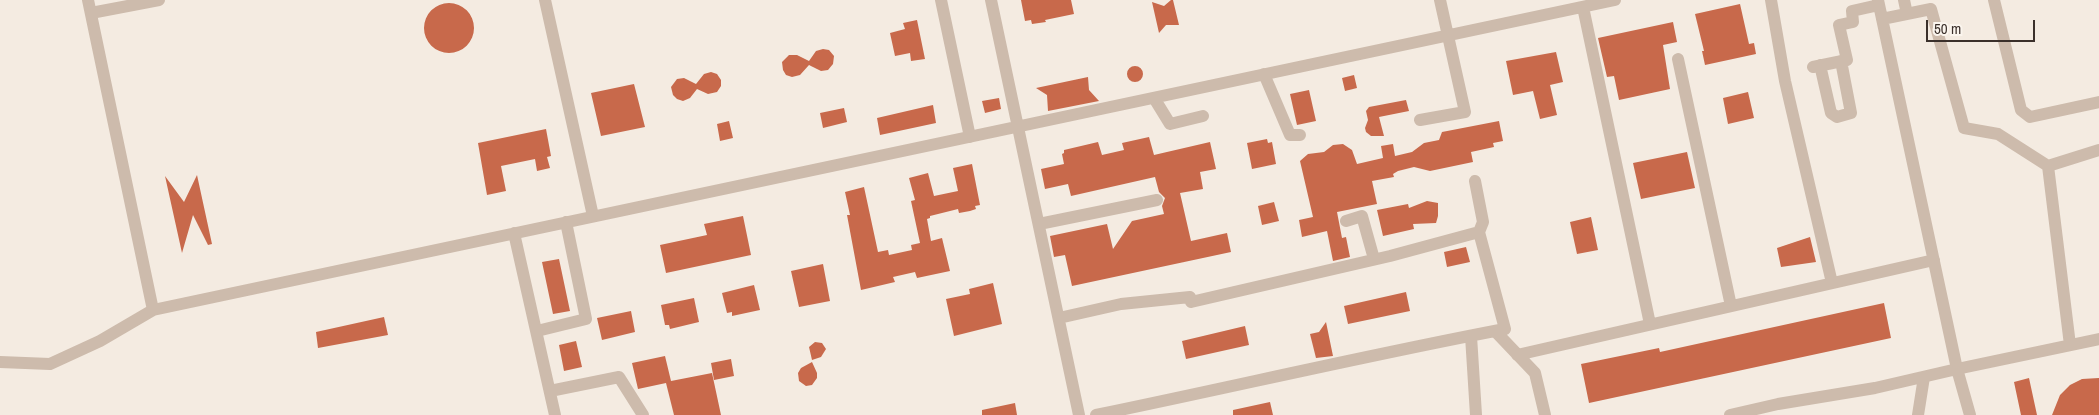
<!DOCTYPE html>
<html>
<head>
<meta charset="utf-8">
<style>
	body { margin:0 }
	#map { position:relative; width:2099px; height:415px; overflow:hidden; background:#f4ebe1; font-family:"Archivo Narrow",sans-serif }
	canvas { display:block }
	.scale { position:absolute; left:1926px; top:20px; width:109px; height:22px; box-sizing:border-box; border:2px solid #3b302b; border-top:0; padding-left:6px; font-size:15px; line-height:18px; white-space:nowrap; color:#3b302b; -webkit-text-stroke:4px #fbf5ee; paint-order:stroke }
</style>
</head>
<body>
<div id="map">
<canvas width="2099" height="415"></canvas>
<div class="scale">50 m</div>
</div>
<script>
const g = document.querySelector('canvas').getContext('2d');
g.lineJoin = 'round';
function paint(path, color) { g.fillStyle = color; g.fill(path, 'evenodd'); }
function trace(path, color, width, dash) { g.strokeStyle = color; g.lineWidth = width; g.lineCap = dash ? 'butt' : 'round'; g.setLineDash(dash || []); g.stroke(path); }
const building = new Path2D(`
	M1021,0H1071L1074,14L1045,20L1046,22L1032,24L1031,20L1025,21Z
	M1171,0H1173L1179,25H1166L1159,33L1152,2L1164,6Z
	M424 28a25 25 0 1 1 50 0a25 25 0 1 1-50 0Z
	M1740,4L1749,44L1754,43L1756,54L1705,65L1702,51H1704L1695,14Z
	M917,20L925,59L911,61L910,53L895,56L890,33L905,29L903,23Z
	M1673,22L1677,42L1663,45L1670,89L1619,100L1614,76L1607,77L1598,38Z
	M823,49L829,50L834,56L833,64L828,70L821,71L809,65L800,75L792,77L786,75L783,70L782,62L789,55H797L809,61L816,51Z
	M1556,52L1563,82L1550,85L1557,115L1540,119L1533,91L1513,95L1506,61Z
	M1127 74a8 8 0 1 1 16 0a8 8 0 1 1-16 0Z
	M711,72L717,74L721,80V86L717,92L708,94L697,89L690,98L683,101L677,99L673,95L671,87L677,79L684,78L696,84L704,74Z
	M1354,75L1357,88L1345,91L1342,78Z
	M1088,77L1089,90L1099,101L1048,111L1047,95L1036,88Z
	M634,84L645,127L601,136L591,93Z
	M1309,90L1316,121L1297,125L1290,94Z
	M1748,92L1754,118L1728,124L1723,98Z
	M999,98L1001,109L985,113L982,101Z
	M1406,100L1409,111L1379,117L1384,136H1371L1366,132L1365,128L1368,120L1366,111L1369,107Z
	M933,105L936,123L880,135L877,118Z
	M844,108L847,122L823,128L820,113Z
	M729,121L733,138L720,141L717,124Z
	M1499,121L1503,141L1493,143L1494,147L1471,152L1473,162L1430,171L1414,167L1398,171L1393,174L1394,177L1372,181L1377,204L1337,212L1342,238L1346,237L1350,257L1333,261L1327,231L1302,237L1299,220L1313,217L1300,161L1308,154L1324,152L1333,145L1343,144L1352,150L1357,164L1383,158L1381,146L1393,144L1395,156L1412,152L1424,143L1439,140L1442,132Z
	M546,129L551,156L547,157L550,168L537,171L535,159L501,166L506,191L487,195L478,143Z
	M1149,137L1154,155L1210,142L1216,169L1200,172L1203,189L1180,193L1191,241L1227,233L1231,252L1072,286L1065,255L1054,257L1050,236L1107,224L1113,249L1132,221L1164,214L1162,206L1165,198L1159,192L1155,177L1071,196L1068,184L1045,189L1041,169L1064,164L1062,154L1064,153V150L1098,142L1102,155L1124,150L1122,143Z
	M1267,139L1268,143L1272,142L1276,164L1252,169L1247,143Z
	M1687,152L1695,188L1641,199L1633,163Z
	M972,164L980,205L975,206L976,209L970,211L959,213L958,209L930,216V218L927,219L931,241L942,238L950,271L917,278L915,272L893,277L895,282L861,290L847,215H850L845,192L864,187L878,252L888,250L889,255L912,250L911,245L920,243L911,201L915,200L909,178L928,173L934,196L958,191L953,168Z
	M197,175L212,244L208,245L193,215L182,253L165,176L184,202Z
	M1427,201L1438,203V216L1436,223L1413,224L1414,229L1383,236L1377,210L1408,204L1409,208Z
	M1274,202L1279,221L1262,225L1258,206Z
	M743,216L751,255L666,273L660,245L707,235L704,224Z
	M1591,217L1598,250L1577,254L1570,222Z
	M1810,237L1816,262L1781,267L1777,248Z
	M1466,247L1470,262L1447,267L1444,252Z
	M559,259L570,311L553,314L542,262Z
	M823,264L830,301L799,307L791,271Z
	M993,283L1002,324L954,336L946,299L970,294L969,289Z
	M754,285L760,310L732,316V312L727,313L722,293Z
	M1406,292L1410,311L1348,324L1344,306Z
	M694,298L699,322L670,329L669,325H665L661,305Z
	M1884,303L1891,338L1589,403L1581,364L1659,348L1660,352Z
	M631,311L635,332L602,340L597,318Z
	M384,317L388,335L318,348L316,332Z
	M1326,322L1333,356L1316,358L1310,334L1319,332Z
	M1245,326L1249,345L1186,359L1182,341Z
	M576,341L582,367L564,371L559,345Z
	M815,342L822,343L826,349L821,357L812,360L809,347Z
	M665,356L671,381L712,373L721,415H674L666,383L638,389L632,363Z
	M731,359L734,376L714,380L711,363Z
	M812,362L817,373V378L812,385L806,386L799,381L798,373L801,368Z
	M2029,378L2037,415H2021L2014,382Z
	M2099,378V415H2052L2060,395L2070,385L2082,379Z
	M1270,402L1273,415H1233V410Z
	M1015,403L1017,415H982V410Z`);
const minor = new Path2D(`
	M88,0L153,310
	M545,0L593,216
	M941,0L970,137
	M991,0L1079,415
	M1771,0L1785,81L1832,283
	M1904,0L1907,14
	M1994,0L2021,110L2030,117L2099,102
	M1583,7L1650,324
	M91,13L159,0
	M1882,19L1931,9L1964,128L1998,134L2048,166
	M1678,59L1731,306
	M1820,65L1831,113L1837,117L1851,113L1841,61
	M1813,67L1847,60L1839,25L1853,22L1852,11L1879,5
	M1264,74L1290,135H1300
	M1154,98L1170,124L1203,116
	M1420,120L1465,112L1440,0
	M1346,221L1362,216L1374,259
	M1039,224L1157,200
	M514,233L555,415
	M1059,318L1121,304L1190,297L1191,302L1390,256L1479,232
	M537,331L586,319L566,222
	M1495,331L1535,373L1545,415
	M1471,336L1476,415
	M2070,345L2048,166L2099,150
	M1517,355L1934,260
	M0,362L50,364L100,341L153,310L1615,0
	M550,391L619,377L643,415
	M1096,415C1232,387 1368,355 1505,329L1479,232L1483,222L1475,181
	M1730,415L1778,404L1875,388L1957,369L1878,0
	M1918,415L1924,377
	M1970,415L1957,369L2099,339`);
paint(building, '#c8694b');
trace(minor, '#cdbbac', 12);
</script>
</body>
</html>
